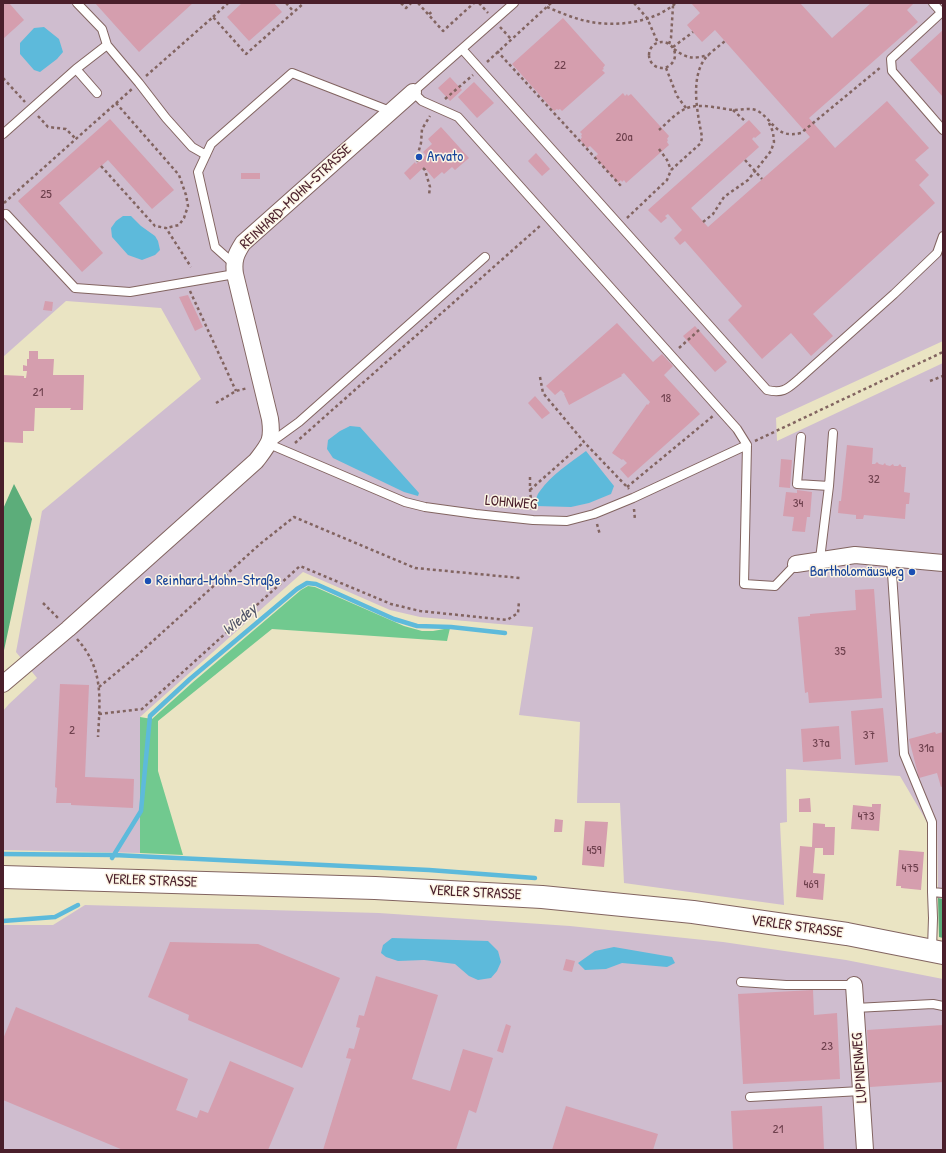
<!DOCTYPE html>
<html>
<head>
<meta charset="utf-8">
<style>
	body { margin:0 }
	#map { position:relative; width:946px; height:1153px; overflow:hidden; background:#eae4c3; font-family:"Patrick Hand",sans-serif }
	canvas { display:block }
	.frame { position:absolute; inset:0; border:4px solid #4a1f2b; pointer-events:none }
</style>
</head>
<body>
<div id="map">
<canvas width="946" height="1153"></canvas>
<div class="frame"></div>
</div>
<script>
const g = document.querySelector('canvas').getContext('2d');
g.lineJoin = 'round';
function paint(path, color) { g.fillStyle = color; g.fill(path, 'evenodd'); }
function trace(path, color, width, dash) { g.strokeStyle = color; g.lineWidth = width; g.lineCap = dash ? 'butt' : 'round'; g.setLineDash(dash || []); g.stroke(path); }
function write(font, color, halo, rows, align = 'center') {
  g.font = font + ' "Patrick Hand",sans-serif'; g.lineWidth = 3; g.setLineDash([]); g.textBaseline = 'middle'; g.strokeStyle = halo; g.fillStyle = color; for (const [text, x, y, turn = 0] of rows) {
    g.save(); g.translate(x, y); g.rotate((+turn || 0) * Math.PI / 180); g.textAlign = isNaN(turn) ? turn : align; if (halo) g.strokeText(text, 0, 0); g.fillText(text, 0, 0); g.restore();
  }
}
const industrial = new Path2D(`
	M3,3H943V341L776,418L777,441L943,363V899L938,898L937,823L927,822L900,776L786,769L787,822L780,823L784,905L624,883L620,803H577L580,722L519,715L533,627L420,617L390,610L303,572L140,717V853L3,850V711L9,704L37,678L16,652L42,511L201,379L161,308L66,301L3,357Z
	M85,905L379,913L570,926L723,942L846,960L943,979V1150H3V925H53Z`);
const green = new Path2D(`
	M308,586L315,587L404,626L422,631H433L450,628L447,641L272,629L158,721V771L183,855L140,853V717L152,719L192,683L301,590Z`);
const forest = new Path2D(`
	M14,484L32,519L3,655V509Z
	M938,898L943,899V938L939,937Z`);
const water = new Path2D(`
	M44,27L59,39L63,52L57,59L40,72L34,70L20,54V43L34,28Z
	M123,216H131L141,226L155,236L158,241L160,250L155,255L142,260L128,255L112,237L111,228L116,221Z
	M350,426L360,427L419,493L418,496L404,492L333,458L327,449L328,440L340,431Z
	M586,451L614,486L611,494L589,503L571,507L536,506C536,500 536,496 540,491C551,475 570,463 586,451Z
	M392,938L488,941L498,951L501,962L497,971L491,978L478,980L469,976L455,964L424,960L398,961L386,957L381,953L383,945Z
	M614,947L672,957L675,963L667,967L622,963L606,969L585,970L578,963L595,951Z`);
const stream = new Path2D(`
	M3,854L114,855L429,870L535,878
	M112,858L141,811L150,716L190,679L297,589L307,583L316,584L394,619L417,626L451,627L505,633
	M3,921L55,917L78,905`);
const building = new Path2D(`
	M3,3H9L24,20L3,39Z
	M95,3H193L139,52Z
	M242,3H274L282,12L249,41L227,17Z
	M691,3H800L832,38L871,3H914L907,10L918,22L809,118L835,148L887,101L929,148L915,160L929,175L919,185L935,203L813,314L833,336L811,356L791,333L762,359L728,320L742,306L685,241L680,245L674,238L682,230L668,214L665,216L667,218L661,223L648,210L749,120L761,133L755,138L754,137L752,139L759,147L691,208L708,227L810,137L715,30L702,42L693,32L687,25L700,13Z
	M563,18L605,65L603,68L604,69L602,70L605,73L562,111L560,109L558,110L557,109L554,111L512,64Z
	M943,30V97L910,60Z
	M450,77L462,90L450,101L438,88Z
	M474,82L494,103L477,118L458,97Z
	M623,93L625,96L627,94L628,96L631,94L669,136L667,139L668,140L667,142L669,145L626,183L624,180L622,182L621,180L618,183L595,157L598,154L590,146L587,148L580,140L582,137L581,136L582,134L580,132Z
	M110,119L174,190L152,209L108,160L59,203L103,253L82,272L18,201Z
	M441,127L469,158L455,170L452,167L444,174L442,172L434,179L424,167L410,180L404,173L415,162L416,164L426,155L423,152L432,144L428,139Z
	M536,153L550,169L542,176L528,161Z
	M241,173H260V179H241Z
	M188,295L203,327L195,331L179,297Z
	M45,301L53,302L52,311L43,310Z
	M617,323L653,362L662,354L673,366L664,375L700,414L628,478L620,469L627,463L623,459L622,460L612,453L647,404L648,405L650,402L624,373L621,375L622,376L569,405L564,394H565L561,390L555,395L546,386Z
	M695,326L727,362L715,372L683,336Z
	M29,351H38V359H54L53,375H84L83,410H70L71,408H35L34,431H23V443L3,442V375L24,376V378H26L27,371H23V365L27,366V359H29Z
	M535,396L550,413L542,419L528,403Z
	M847,445L873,448L872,464H875L877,462L879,464L883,465L885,463L886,465L890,466L893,464L894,466H898L900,464L902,467H906L904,492L910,493L909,504H906L905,519L864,515L863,519H856V515L838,513L839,501H841Z
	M781,459L792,460L790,488L779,487Z
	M797,490L812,492L810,517H807L805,532L792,531L794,517L783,516L786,492L797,493Z
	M874,589L882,698L809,703L808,692L805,693L798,617L810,616V614L856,610L855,590Z
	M60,684L89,685L85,777L134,779L133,808L71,805V803H56L57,788L55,787Z
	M883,708L888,762L855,765L851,711Z
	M839,726L841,759L803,762L801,729Z
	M935,732L936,734L943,732V786L941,787L937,773L919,778L909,739Z
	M810,798L811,812H799V799Z
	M872,804H881L879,831L851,829L853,805L872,807Z
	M555,819L563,820L562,832H554Z
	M585,821L608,822L604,867L582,865Z
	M813,823L825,824V827H835L834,855H823V848H815L813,873L825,874L823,900L796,897L800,846L812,847Z
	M899,850L924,852L921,890L901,888V886H896Z
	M170,942L258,944L340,978L302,1068L188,1020L189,1015L148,997Z
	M566,959L575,961L572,972L563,970Z
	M376,976L438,995L412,1079L450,1091L463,1049L493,1058L476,1113L469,1110L456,1150H323L351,1059L346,1058L349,1048L354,1049L360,1028L356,1027L359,1015L364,1016Z
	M813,990L814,1015L837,1013L840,1079L743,1084L738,994Z
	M16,1007L188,1079L176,1110L197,1118L200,1110L208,1113L230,1061L294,1088L268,1150H123L3,1100V1039Z
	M506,1024L511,1026L503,1053L497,1051Z
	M943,1025V1082L870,1087L867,1030Z
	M566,1106L658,1134L653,1150H552Z
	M822,1106L824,1150H733L731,1111Z`);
const path = new Path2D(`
	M286,3L294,12
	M401,3L406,8L411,3
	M418,3L443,31L474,3
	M479,3L488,13
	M634,3L647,18L658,43
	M547,7C561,13 575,19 591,22C619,27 654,22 676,3
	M429,14L433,11
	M213,17L228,3
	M500,27L511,39
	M649 55a13 13 0 1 1 26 0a13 13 0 1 1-26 0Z
	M669,44L671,38L673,6
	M673,47L693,32
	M674,49C687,59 693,59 709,55
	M497,51L621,186
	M487,62L551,3
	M666,68L677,96L686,108
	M146,76L213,17L246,54L304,3
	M3,78L25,102
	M445,99L473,75
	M116,103L179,175L186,195L188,206L184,218L179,225L166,228
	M733,110L746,122
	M38,116L48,127L66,129L76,139
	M659,130C667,123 676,113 685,109C698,102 720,109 734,110C742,110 750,107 758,111C775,122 776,139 801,133L881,67
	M659,149L667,160L671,170
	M745,160L762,179
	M418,162L417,157L421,143L422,129L430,116
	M101,166L155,226L166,228L191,267
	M423,168L425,170L430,187L429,195
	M4,203L132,89
	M627,218L667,180L671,170L701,143L702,137C698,115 690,81 704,60C709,53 718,47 725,41
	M703,222L713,214L724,197L748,180L771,151L774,142L773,132L769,123
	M190,291L236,391
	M679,348L699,330
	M540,377L543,393L584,442L629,489
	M930,381L943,376
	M216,403L236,391L248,388
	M755,441L943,352
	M295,443L541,225
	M530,477V490L532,510
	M627,487L713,416
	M530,490L584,442
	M634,509L635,520
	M597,524L600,535
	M43,603L58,618
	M77,639C104,669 100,699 98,737
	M99,687L133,659L260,544L294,517L415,568L520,578
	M99,714L142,709L300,566L391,604L420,611L507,620L518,613L519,601`);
const service = new Path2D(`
	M77,3L102,29L107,45L139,83L166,118L192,147L206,155
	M514,3L413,92L422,101L458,117L737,429L747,445L744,584L775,586L796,564
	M933,3L942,13
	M943,11L891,59L892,71L943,130
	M462,49L767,390C784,394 788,388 800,378L894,294L937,253L943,236
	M76,69L97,93
	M3,134L76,69L107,45
	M6,214L75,288L130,292L235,274
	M234,264L215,247L198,172L211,144L292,73L390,111
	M801,437L797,484L829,486
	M270,443L299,422L485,257
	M269,444L405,502L425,507L476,514L533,520L567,521L594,514L633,498L747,445
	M891,558L904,754L932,822V892L933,918L932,949
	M820,559L829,486L833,433
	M932,892L943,893
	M741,982L786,985H854
	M855,1008L933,1004L943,1006
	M750,1097L861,1091`);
const minor = new Path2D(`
	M796,564L855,555L943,563
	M3,684L68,629L256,461C269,444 273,441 270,419L235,274C233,260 236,254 243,243L413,92
	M854,985L865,1150`);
const secondary = new Path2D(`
	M3,877L375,888L542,897L693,912L847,934L943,953`);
const markers = [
	[419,157,4,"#1a4fb4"],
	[912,572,4,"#1a4fb4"],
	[148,581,4,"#1a4fb4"]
];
const numberNames = [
	["22",560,66],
	["20a",624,138],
	["25",46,195],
	["21",38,393],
	["18",666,399],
	["32",874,480],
	["34",798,504],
	["35",840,652],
	["2",72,731],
	["37",869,736],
	["37a",821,744],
	["31a",926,749],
	["473",866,817],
	["459",594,851],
	["475",910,869],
	["469",811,885],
	["23",827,1047],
	["21",778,1130]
];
const transitNames = [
	["Arvato",427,157],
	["Bartholomäusweg",904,572,"right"],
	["Reinhard-Mohn-Straße",156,581]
];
const streetNames = [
	["REINHARD-MOHN-STRASSE",296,197,-43],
	["LOHNWEG",511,503,5],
	["VERLER STRASSE",151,881,2],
	["VERLER STRASSE",475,893,3],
	["VERLER STRASSE",797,927,8],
	["LUPINENWEG",860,1068,-94]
];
const waterNames = [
	["Wiedey",240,620,-40]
];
paint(industrial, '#cfbdcf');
paint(green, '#71c98f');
paint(forest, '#5cad7a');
paint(water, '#5dbadb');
trace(stream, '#5dbadb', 4.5);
paint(building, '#d59eae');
trace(service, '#826460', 10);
trace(minor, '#826460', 18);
trace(secondary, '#826460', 24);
trace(path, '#826460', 2.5, [3, 3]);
trace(service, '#fff', 8);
trace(minor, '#fff', 16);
trace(secondary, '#fff', 22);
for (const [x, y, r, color] of markers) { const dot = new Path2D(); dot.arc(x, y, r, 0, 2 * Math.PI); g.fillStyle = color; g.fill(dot); trace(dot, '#fcf5e5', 1.5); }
write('13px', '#6d3f4c', null, numberNames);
write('15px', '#164399', '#fcf5e5', transitNames, 'left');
write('15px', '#4a1f2b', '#fcf5e5', streetNames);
write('italic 16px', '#515569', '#fcf5e5', waterNames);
</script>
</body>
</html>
